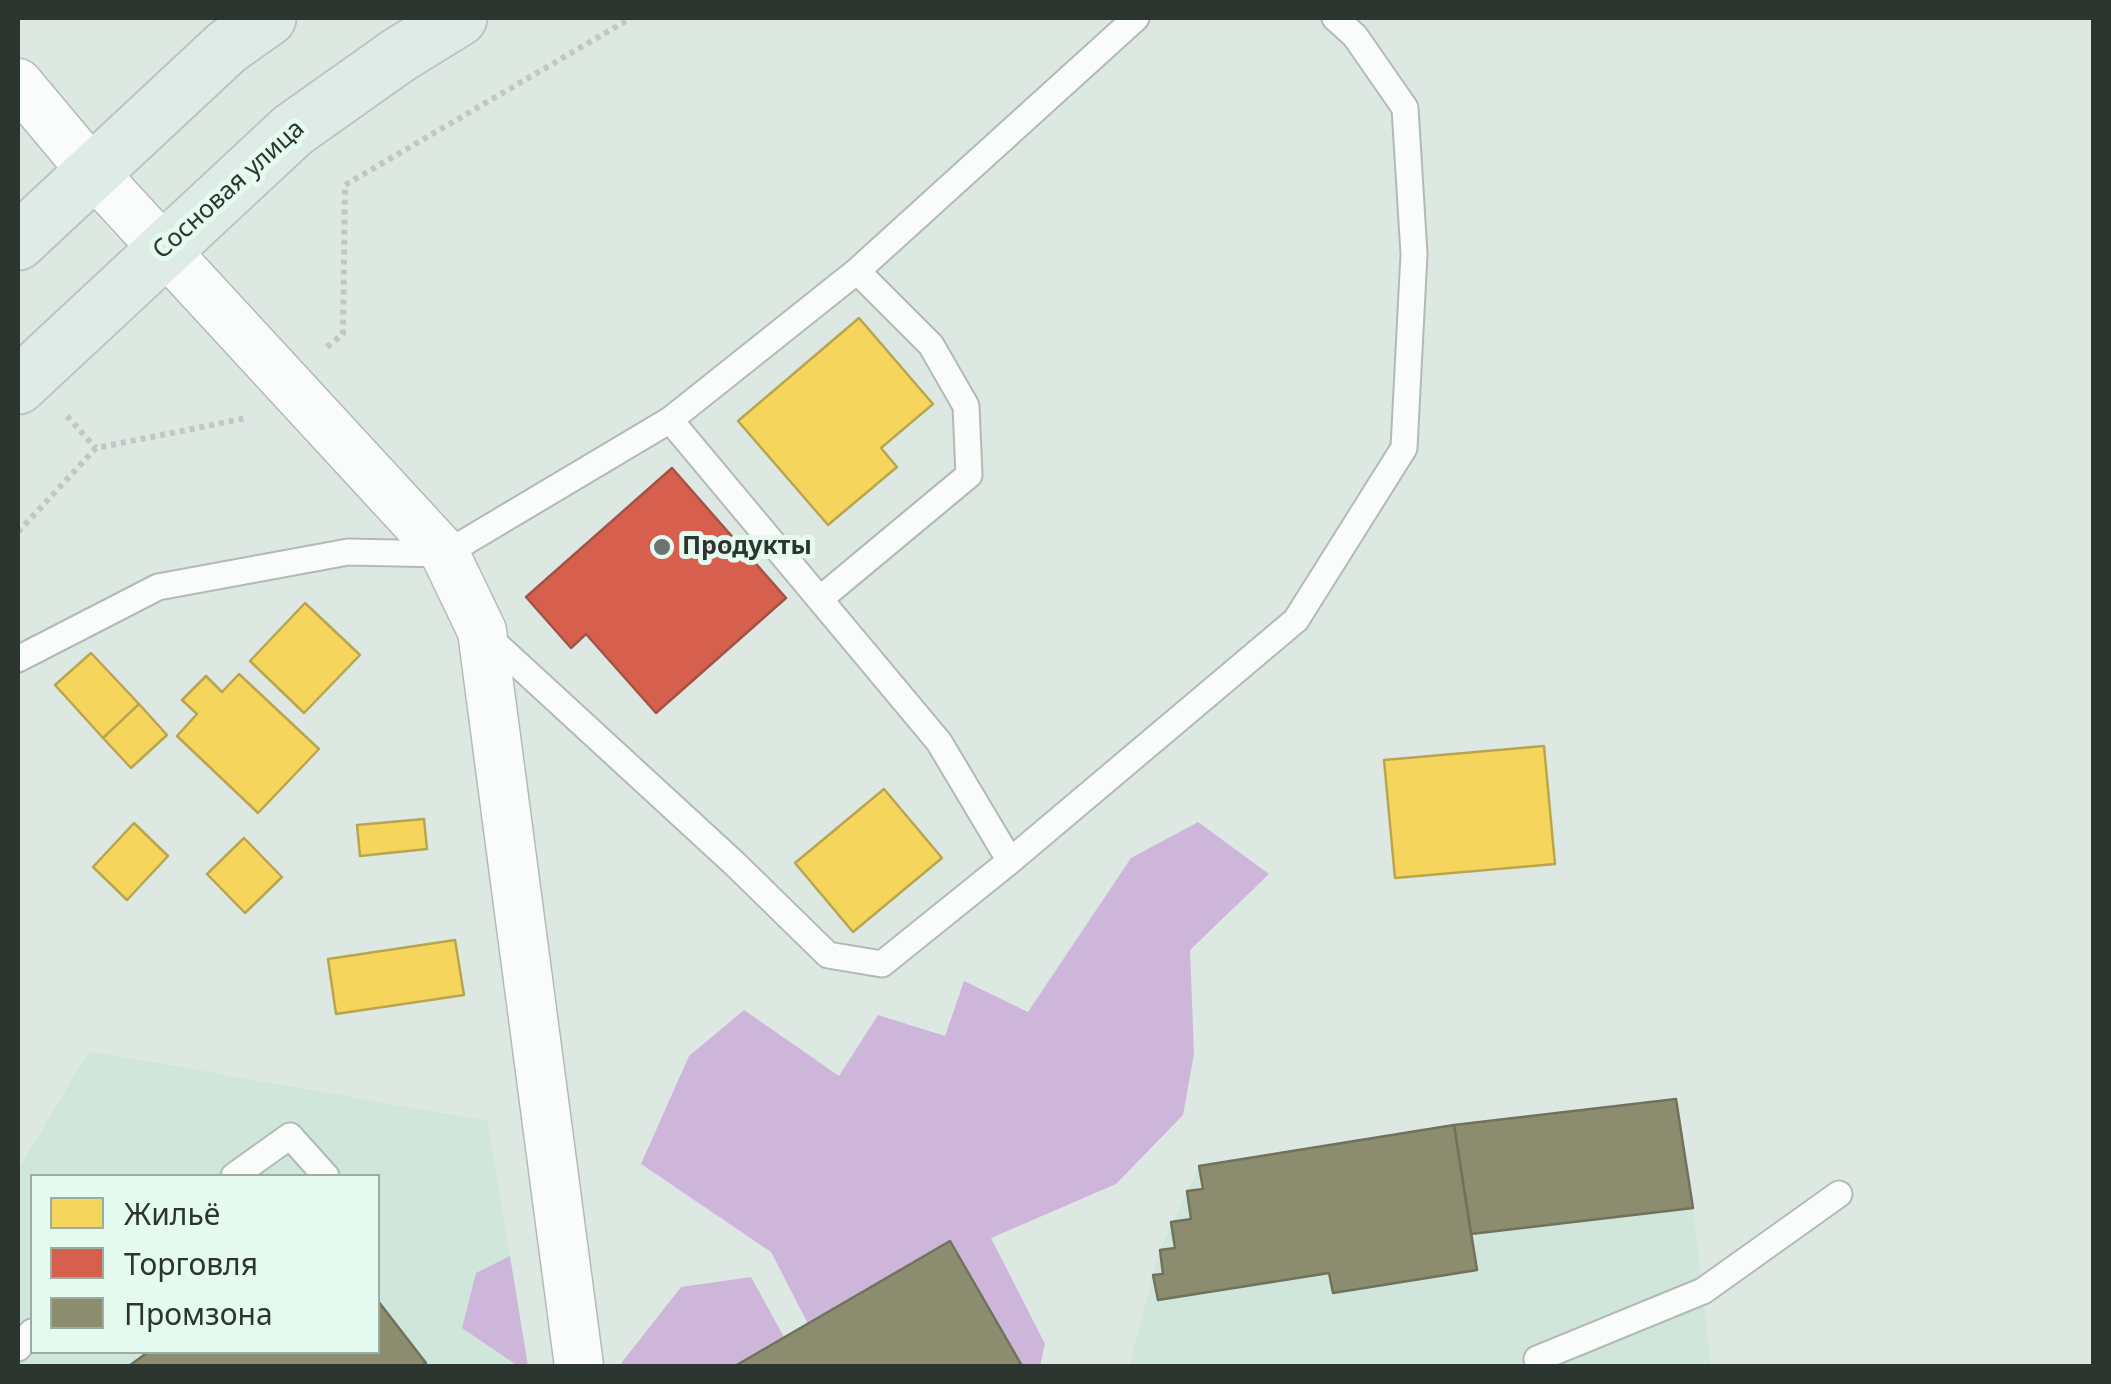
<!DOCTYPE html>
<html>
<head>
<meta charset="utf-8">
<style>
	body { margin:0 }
	#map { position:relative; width:2111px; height:1384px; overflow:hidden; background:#dde8e3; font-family:"Noto Sans",sans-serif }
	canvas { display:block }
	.frame { position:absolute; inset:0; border:20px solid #2d3531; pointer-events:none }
	.legend { position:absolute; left:30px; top:1174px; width:350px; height:180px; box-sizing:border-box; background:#e5fbf0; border:2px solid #9baca4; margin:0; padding:12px 18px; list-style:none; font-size:30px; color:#2d3531 }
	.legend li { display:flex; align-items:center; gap:20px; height:50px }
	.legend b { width:50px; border:2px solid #9baca4 }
</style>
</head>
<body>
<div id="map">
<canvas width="2111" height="1384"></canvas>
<div class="frame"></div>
<ul class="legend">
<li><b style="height:28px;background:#f6d55c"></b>Жильё</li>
<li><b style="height:28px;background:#d6604d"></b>Торговля</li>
<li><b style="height:28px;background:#8c8c6e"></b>Промзона</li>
</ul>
</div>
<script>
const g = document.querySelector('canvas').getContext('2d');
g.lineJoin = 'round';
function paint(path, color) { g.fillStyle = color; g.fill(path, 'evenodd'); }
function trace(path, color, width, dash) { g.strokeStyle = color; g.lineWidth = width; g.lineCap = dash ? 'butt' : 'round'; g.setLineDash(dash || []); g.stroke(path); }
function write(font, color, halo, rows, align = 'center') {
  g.font = font + ' "Noto Sans",sans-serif'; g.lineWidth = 10; g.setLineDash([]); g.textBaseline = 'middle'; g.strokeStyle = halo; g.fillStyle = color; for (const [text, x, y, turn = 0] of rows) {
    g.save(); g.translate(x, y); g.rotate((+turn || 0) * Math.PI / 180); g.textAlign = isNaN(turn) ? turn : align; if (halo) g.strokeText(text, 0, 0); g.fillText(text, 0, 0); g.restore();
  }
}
const built = new Path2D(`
	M89,1051L487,1121L528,1366H18V1170ZM32,1176H378V1352H32Z
	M1676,1099L1693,1208L1711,1366H1129L1160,1250L1199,1166L1465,1123Z`);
const forest = new Path2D(`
	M1198,822L1269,874L1190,950L1194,1054L1183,1115L1116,1184L991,1238L1045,1344L1040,1366H1016L1021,1363L950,1241L808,1324L771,1252L641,1164L689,1056L744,1010L839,1076L878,1015L945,1036L964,981L1028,1012L1131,858Z
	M510,1256L528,1366H518L462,1328L476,1273Z
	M751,1277L784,1337L735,1366H619L681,1287Z`);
const homes = new Path2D(`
	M859,318L933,404L881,448L897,467L828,525L738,421Z
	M305,603L360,655L304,713L250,661Z
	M91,653L139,704L103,738L55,685Z
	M239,674L319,749L258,813L177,736L197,714L182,700L206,676L222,692Z
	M139,704L167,735L131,768L103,738Z
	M1544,746L1555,864L1395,878L1384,760Z
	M884,789L942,858L853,932L795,863Z
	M424,819L427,849L360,856L357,825Z
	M134,823L168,856L127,900L93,867Z
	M244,838L282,877L245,913L207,874Z
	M455,940L464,995L336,1014L328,959Z`);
const shops = new Path2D(`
	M672,468L786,598L656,713L586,634L571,648L526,597Z`);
const industry = new Path2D(`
	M1676,1099L1693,1208L1471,1234L1454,1125Z
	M1454,1125L1477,1270L1333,1293L1329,1273L1158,1300L1153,1275L1163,1274L1160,1250L1175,1248L1171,1222L1191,1219L1187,1191L1203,1189L1199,1166Z
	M950,1241L1021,1364L1016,1366H735Z
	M378,1301L426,1363L421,1366H129L148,1352H378Z`);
const path = new Path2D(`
	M327,347L343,334L345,185L631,18
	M67,416L96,448
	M18,532L96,448L247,418`);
const service = new Path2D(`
	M670,420L939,742L1010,861
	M820,599L969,475L966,406L931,345L857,271
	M486,635L735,864L828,955L882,964L1010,861L1296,620L1404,448L1414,254L1405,108L1355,36L1335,18
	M18,659L158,587L348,552L445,554L670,420L857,271L1136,18
	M234,1176L290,1136L326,1176
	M18,1348L32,1332
	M1537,1359L1703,1291L1839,1194`);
const minor = new Path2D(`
	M18,83L91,170L445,554L482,631L579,1366`);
const primary = new Path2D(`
	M18,242L227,47L268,18
	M18,386L293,130L399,55L459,18`);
const markers = [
	[662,547,10,"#6b746f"]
];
const streetNames = [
	["Сосновая улица",229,190,-42]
];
const poiNames = [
	["Продукты",682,547]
];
paint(built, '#d0e6db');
paint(forest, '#ceb6db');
paint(homes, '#f6d55c');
trace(homes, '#baa54f', 2.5);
paint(shops, '#d6604d');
trace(shops, '#a35345', 2.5);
paint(industry, '#8c8c6e');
trace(industry, '#70725c', 2.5);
trace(service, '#b2bab6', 29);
trace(minor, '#b2bab6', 51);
trace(primary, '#bdc3c0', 59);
trace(path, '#c3c6c5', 6, [5, 5]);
trace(service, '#fafcfb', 25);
trace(minor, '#fafcfb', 48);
trace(primary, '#deebe6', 55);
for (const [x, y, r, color] of markers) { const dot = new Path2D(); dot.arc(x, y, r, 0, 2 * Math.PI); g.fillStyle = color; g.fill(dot); trace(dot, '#e5fbf0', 4); }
write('25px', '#2d3531', '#e5fbf0', streetNames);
write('bold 25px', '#2d3531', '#e5fbf0', poiNames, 'left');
</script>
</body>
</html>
